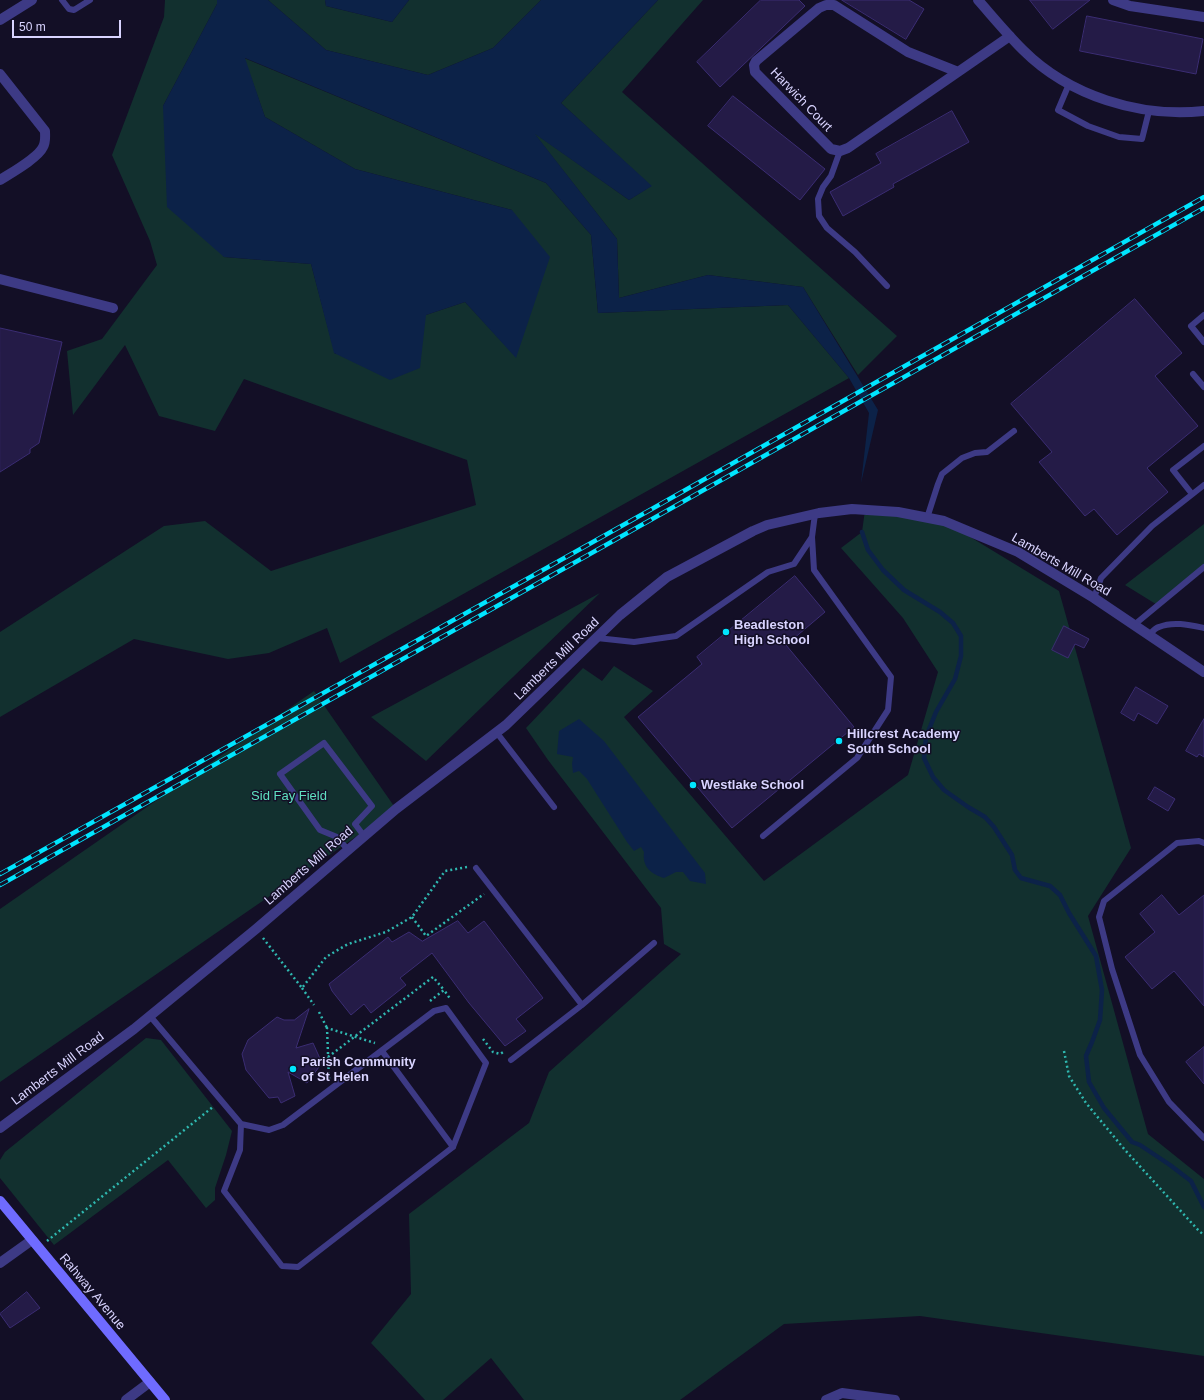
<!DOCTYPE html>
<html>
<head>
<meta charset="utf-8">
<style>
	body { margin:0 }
	#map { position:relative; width:1204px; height:1400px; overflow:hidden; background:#130f26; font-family:Helvetica,sans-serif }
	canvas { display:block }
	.scale { position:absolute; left:12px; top:20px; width:109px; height:18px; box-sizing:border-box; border:2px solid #d9d4ff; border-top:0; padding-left:5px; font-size:12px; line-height:14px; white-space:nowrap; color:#d9d4ff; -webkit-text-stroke:3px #130f26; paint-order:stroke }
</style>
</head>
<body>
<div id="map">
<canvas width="1204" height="1400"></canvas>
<div class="scale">50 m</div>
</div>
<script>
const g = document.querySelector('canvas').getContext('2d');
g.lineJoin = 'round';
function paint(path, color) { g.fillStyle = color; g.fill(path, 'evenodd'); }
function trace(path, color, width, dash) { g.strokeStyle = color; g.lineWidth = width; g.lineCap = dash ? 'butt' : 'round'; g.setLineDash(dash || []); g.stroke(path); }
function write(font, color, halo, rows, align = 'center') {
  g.font = font + ' Helvetica,sans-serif'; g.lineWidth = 3; g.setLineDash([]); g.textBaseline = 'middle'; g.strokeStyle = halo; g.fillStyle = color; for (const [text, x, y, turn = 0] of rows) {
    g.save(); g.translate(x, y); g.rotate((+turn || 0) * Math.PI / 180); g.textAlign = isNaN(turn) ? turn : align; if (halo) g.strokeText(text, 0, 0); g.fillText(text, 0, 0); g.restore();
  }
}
const green = new Path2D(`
	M165,0H217V4L163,106L224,257L311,264L335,354L426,315L465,302L516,357L512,210L355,169L265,117L244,58L546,183L591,235L598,313L788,305L849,378L340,663L327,628L269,653L228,659L134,639L0,717V632L164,526L205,521L271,571L476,505L467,460L244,379L215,431L159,416L125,345L73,415L67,351L102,339L157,265L150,241L112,155L164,17Z
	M268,0H325L326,6L392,22L409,0H541L493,48L428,75L326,50Z
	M658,0H703L622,92L897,336L858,375L803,287L708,275L619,298L617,239L533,132L629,200L651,186L561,103Z
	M865,510L944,521L1059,591L1131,848L1088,916L1148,1134L1204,1179V1356L920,1316L784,1324L680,1400H524L491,1358L443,1400H425L371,1343L411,1294L409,1214L529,1123L549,1072L681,954L664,944L661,908L548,760L526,728L583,668L602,681L614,666L653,691L624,717L764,881L908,775L938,672L903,618L841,548L862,532Z
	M1204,524V570L1159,606L1125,585Z
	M600,593L426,761L371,717Z
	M314,691L396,809L0,1082V909Z
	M146,1038L161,1040L232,1131L226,1155L215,1188V1200L206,1208L168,1160L54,1245L0,1178V1160L5,1152Z`);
const water = new Path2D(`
	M217,0H268L326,50L428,75L493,48L541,0H658L561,103L652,186L629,200L535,134L617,239L619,298L708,275L803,287L878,410L861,483L869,413L849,378L788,305L598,313L591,235L546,183L245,58L265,117L355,169L512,210L550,257L516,358L465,302L426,315L420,368L390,380L334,353L311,264L224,257L167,207L163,106L217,4Z
	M325,0H409L392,22L326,6Z
	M579,719L604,741L705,873L706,884L690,881L683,872H676L664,878C651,874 642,867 644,852L641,847L634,851L627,842L587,779L579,771L573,773L572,764L573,757L557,754L559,731Z`);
const stream = new Path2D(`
	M862,532L868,550L883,570L904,590L940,612L953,623L961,636V656L955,679L936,712L926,737L924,758L933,777L944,790L968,807L985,817L994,827L1012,855L1015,870L1021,878L1050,886L1060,895L1069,913L1096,956L1102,990L1100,1020L1092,1042L1086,1056L1089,1082L1104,1108L1132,1142L1140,1145L1170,1165L1191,1181L1204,1207`);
const building = new Path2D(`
	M761,0H799L805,6L720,87L697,62Z
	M842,0H909L924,9L906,39Z
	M1030,0H1090L1053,29Z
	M1087,16L1203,39L1196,74L1080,51Z
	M733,96L825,169L800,200L708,126Z
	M952,111L969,142L893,184L894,187L843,216L830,192L881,163L876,154Z
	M1135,299L1182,353L1155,376L1198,426L1147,468L1168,492L1117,535L1094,509L1085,516L1039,462L1052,452L1011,404Z
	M0,328L62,342L39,443L30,449V453L0,472Z
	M795,576L825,612L786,645L854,727L732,828L638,717L702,664L697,657Z
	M1064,626L1089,639L1084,648L1075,644L1068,658L1052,650Z
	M1136,687L1168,706L1157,724L1138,713L1134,721L1121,713Z
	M1204,719V757L1199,754L1197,757L1186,751Z
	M1155,787L1175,799L1168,811L1148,799Z
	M1162,895L1179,915L1204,895V1006L1174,971L1152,989L1125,957L1155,932L1140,914Z
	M458,921L468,933L484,921L543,998L516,1019L526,1031L505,1046L469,1003L432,953L400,978L406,985L371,1013L364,1004L351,1015L332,991L329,984L388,937L392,942L409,932L422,941Z
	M309,1009L296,1048L313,1043L322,1063L307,1083L288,1072L295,1096L281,1103L278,1097L269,1098L246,1070L242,1054L248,1040L277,1017L284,1020H294Z
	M1204,1047V1084L1186,1062Z
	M27,1292L40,1308L10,1328L0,1314Z`);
const path = new Path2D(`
	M412,917L426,936L484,894
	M263,938L302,988L326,957L348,944L386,932L412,917L445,871L467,867
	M302,988L314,1005
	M430,1001L444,990L451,1000
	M319,1012L327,1028
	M483,1039L493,1052L500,1054L505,1051
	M1064,1051L1069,1076L1086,1103L1125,1150L1199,1231L1204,1235
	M328,1057L433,977L444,990
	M329,1079L327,1028L375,1043
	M47,1241L214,1106`);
const lane = new Path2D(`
	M62,0L69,9L74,10L90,0
	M1069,84L1058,110L1088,126L1119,137L1142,139L1149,111
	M840,151L831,176L823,187L818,199L819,216L827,228L855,252L887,286
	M1204,315L1191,326L1204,342
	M1193,374L1204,387
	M1192,494L1173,470L1204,446
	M927,518L938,484L942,474L962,458L975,453L987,452L1014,431
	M1094,598L1101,578L1152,526L1204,485
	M1134,625L1204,567
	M1149,635C1152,632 1155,628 1159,627C1173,621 1190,625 1204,628
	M597,638L634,642L676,636L768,572L794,564L812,537L815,514
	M497,733L554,807
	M763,836L857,758L888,710L891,677L814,570L812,537
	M1204,843L1199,841L1177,843L1104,901L1099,917L1112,969L1140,1055L1169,1102L1204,1138
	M348,850L337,837L320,830L280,774L324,743L372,806L355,824L364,836
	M476,868L582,1005L511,1060
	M582,1005L654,943
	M150,1016L241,1124L269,1130L283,1125L434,1011L446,1008L486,1063L453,1147L298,1267L282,1266L224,1191L240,1150L241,1124
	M382,1051L453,1147`);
const street = new Path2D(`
	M978,0C993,17 1007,34 1023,50C1069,96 1140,118 1204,111
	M1113,0L1130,6L1204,17
	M826,5H834L908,52L958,72L848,148L840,151L831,149L755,72L754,65L756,61L819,8Z
	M0,20L32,0
	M958,72L1010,36
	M0,74L45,131C45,136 46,142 43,147C38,158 11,173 0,180
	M0,279L113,308
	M0,1128L134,1029L256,929L396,809L506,725L620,615L667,577L753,531L767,525L819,513L852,509L898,512L944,521L1018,552L1094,598L1204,672
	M0,1263L32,1240
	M126,1400L150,1382
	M826,1400L842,1393L895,1400`);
const secondary = new Path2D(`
	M0,1201L165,1400`);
const rail = new Path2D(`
	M0,874L650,510L1204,197
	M0,885L654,518L1204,208`);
const markers = [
	[726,632,4,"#00e5ff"],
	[839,741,4,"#00e5ff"],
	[693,785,4,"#00e5ff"],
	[293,1069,4,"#00e5ff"]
];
const streetNames = [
	["Harwich Court",801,100,46],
	["Lamberts Mill Road",1061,565,30],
	["Lamberts Mill Road",557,659,-44],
	["Lamberts Mill Road",309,866,-41],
	["Lamberts Mill Road",58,1069,-37],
	["Rahway Avenue",92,1292,50]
];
const poiNames = [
	["Beadleston",734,625],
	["High School",734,640],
	["Hillcrest Academy",847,734],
	["South School",847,749],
	["Westlake School",701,785],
	["Parish Community",301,1062],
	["of St Helen",301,1077]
];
const parkNames = [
	["Sid Fay Field",289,796]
];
paint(green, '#12302f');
paint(water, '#0c2248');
trace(stream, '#0c2248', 4.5);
paint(building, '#241b47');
trace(building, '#3b2d73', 1);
trace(path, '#2fb8b0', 2.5, [2, 3]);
trace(lane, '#3d3a85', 6);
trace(street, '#3d3a85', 10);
trace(secondary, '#6f6bff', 10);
trace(rail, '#00e5ff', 4.5);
trace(rail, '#130f26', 3, [9]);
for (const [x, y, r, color] of markers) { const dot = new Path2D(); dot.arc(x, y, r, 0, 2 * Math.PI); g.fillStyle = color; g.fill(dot); trace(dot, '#130f26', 1.5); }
write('13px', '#d9d4ff', '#130f26', streetNames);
write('bold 13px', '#d9d4ff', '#130f26', poiNames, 'left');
write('13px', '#5fe0c0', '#130f26', parkNames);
</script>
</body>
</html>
